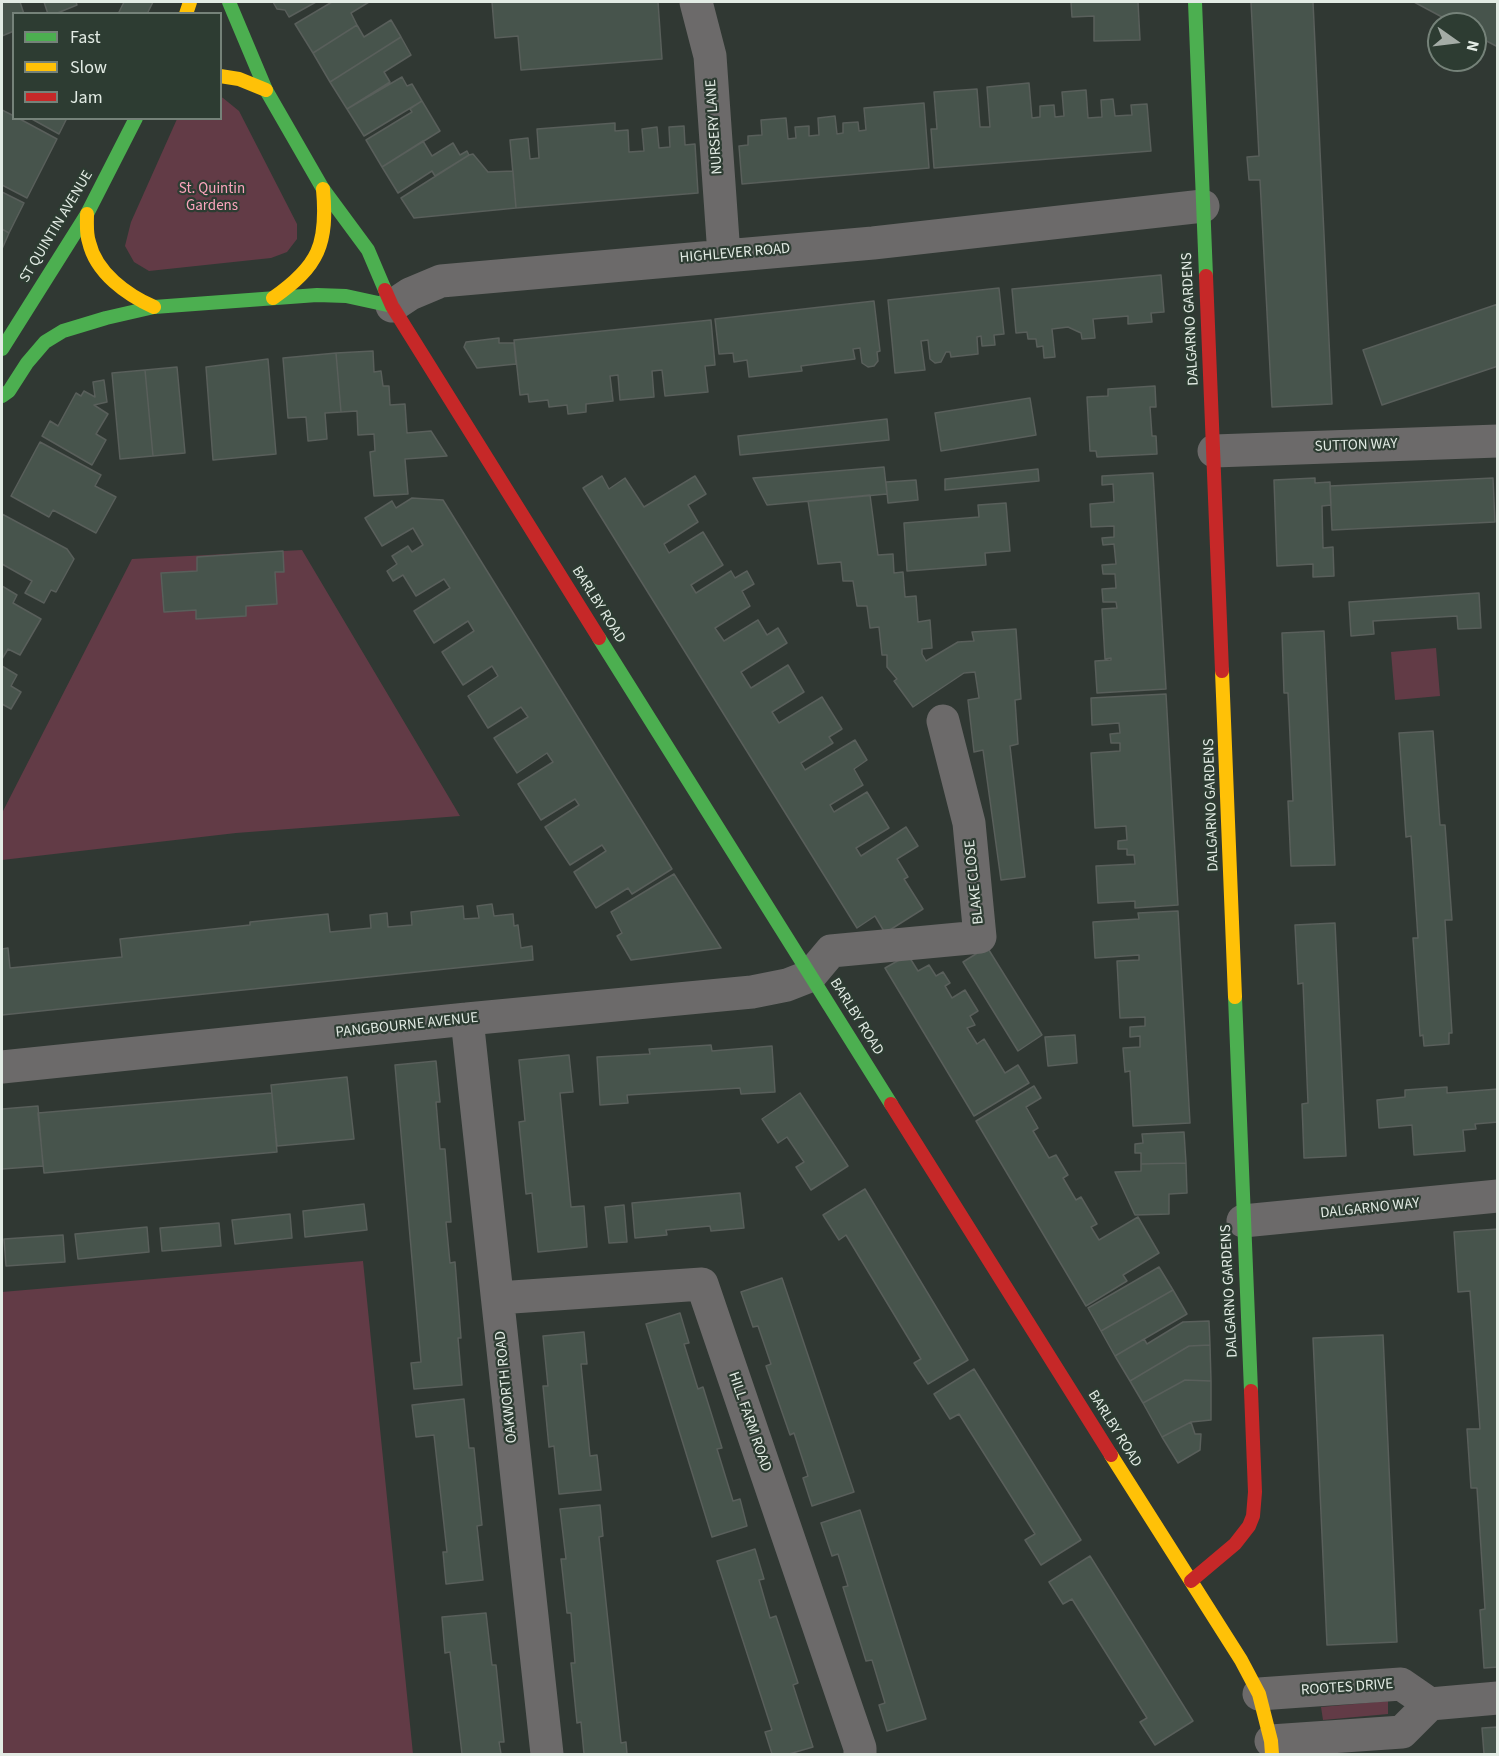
<!DOCTYPE html>
<html>
<head>
<meta charset="utf-8">
<style>
	body { margin:0 }
	#map { position:relative; width:1499px; height:1756px; overflow:hidden; background:#303833; font-family:"Source Sans 3",sans-serif }
	canvas { display:block }
	.frame { position:absolute; inset:0; border:3px solid #e2ebe4; pointer-events:none }
	.legend { position:absolute; left:12px; top:12px; width:210px; height:108px; box-sizing:border-box; background:#2d3c32; border:2px solid #758279; margin:0; padding:8px 10px; list-style:none; font-size:18px; color:#e2ebe4 }
	.legend li { display:flex; align-items:center; gap:12px; height:30px }
	.legend b { width:30px; border:2px solid #758279 }
	.north { position:absolute; left:1427px; top:12px; width:60px; height:60px; box-sizing:border-box; background:#2d3c32; border:2px solid #758279; border-radius:50%; rotate:104deg; font-size:16px; font-weight:700; line-height:24px; text-align:center; color:#e2ebe4 }
	.north::after { content:''; display:block; margin:auto; width:21px; height:27px; background:#a4aca6; clip-path:polygon(50% 0,100% 100%,50% 72%,0 100%) }
</style>
</head>
<body>
<div id="map">
<canvas width="1499" height="1756"></canvas>
<div class="frame"></div>
<ul class="legend">
<li><b style="height:8px;background:#4caf50"></b>Fast</li>
<li><b style="height:8px;background:#ffc107"></b>Slow</li>
<li><b style="height:8px;background:#c62828"></b>Jam</li>
</ul>
<div class="north">N</div>
</div>
<script>
const g = document.querySelector('canvas').getContext('2d');
g.lineJoin = 'round';
function paint(path, color) { g.fillStyle = color; g.fill(path, 'evenodd'); }
function trace(path, color, width, dash) { g.strokeStyle = color; g.lineWidth = width; g.lineCap = dash ? 'butt' : 'round'; g.setLineDash(dash || []); g.stroke(path); }
function write(font, color, halo, rows, align = 'center') {
  g.font = font + ' "Source Sans 3",sans-serif'; g.lineWidth = 4.5; g.setLineDash([]); g.textBaseline = 'middle'; g.strokeStyle = halo; g.fillStyle = color; for (const [text, x, y, turn = 0] of rows) {
    g.save(); g.translate(x, y); g.rotate((+turn || 0) * Math.PI / 180); g.textAlign = isNaN(turn) ? turn : align; if (halo) g.strokeText(text, 0, 0); g.fillText(text, 0, 0); g.restore();
  }
}
const green = new Path2D(`
	M221,97L223,98L239,111L297,224V239L287,252L271,258L149,271L134,262L125,246L131,222L177,119L220,118Z
	M302,550L460,816L236,833L2,860V813L132,559Z
	M1436,648L1440,696L1395,700L1391,652Z
	M363,1261L413,1754H2V1292Z
	M1388,1701V1714L1323,1720L1321,1707Z`);
const building = new Path2D(`
	M2,2H20L24,14H14V31L2,36Z
	M44,2H76L77,5L55,14H48Z
	M124,2H153L147,14H118Z
	M273,2H316L289,17L285,10L277,9Z
	M332,2H369L351,13L357,25L313,53L295,24Z
	M492,2H658L662,59L521,70L518,36L495,38Z
	M1071,2H1138L1140,40L1094,41V16L1072,17Z
	M1251,2H1313L1332,404L1272,407L1260,180H1249L1247,157L1259,156Z
	M1414,2H1498V47L1475,35V24H1455Z
	M391,20L401,37L330,82L313,53L357,25L364,37Z
	M401,37L411,55L384,72L390,82L347,109L330,82Z
	M402,77L407,86L412,84L422,101L364,136L347,109Z
	M1029,83L1032,118L1040,117V106L1054,105L1055,117L1064,116L1062,92L1086,90L1088,118L1102,117L1101,100L1113,99L1115,116L1132,115L1131,105L1147,104L1151,151L934,168L931,129H937L934,92L977,89L980,127H990L987,87Z
	M422,101L440,131L382,167L366,140L412,112L410,109Z
	M924,103L929,168L742,184L739,146L748,145V136L762,135L761,120L786,118L788,139L796,138L795,127L809,126V136L819,135L818,118L835,116L837,134L843,133V123L858,122L859,131L866,130L864,108Z
	M2,110L14,116V118H18L57,139L27,198L2,185Z
	M30,118H67L59,134Z
	M615,123V131L628,130L629,152L644,151L642,129L657,127L659,148L670,147L669,127L684,126L685,145L695,144L698,193L516,208L510,140L528,138L530,159L539,158L537,129Z
	M423,141L432,156L453,143L460,155L467,151L469,155L435,176L432,171L398,193L382,167Z
	M473,154L488,172L513,171L516,208L414,218L401,198L469,155Z
	M2,192L24,203L9,233L2,229Z
	M2,229L9,233L2,249Z
	M1161,275L1164,312L1151,313L1152,322L1128,324V316L1093,319L1095,338L1082,339L1081,333L1068,327L1052,329L1055,357L1044,358L1043,346L1037,347L1036,339H1028L1027,332L1016,333L1012,289Z
	M999,288L1004,334L994,335L995,345L982,346L981,336L977,337L978,354L951,357L950,352H946L941,362L935,363L930,359L928,340L921,341L925,370L895,373L888,300Z
	M874,301L880,351L877,352L878,361L874,366L868,367L862,363L860,348L853,349L855,359L801,366L802,371L749,377L747,360L734,362L733,353L719,354L715,319Z
	M1498,304V366L1382,405L1363,350Z
	M711,320L715,365L705,366L708,392L665,396L662,370L652,371L654,397L620,400L618,375L610,376L613,401L586,404V412L568,414L567,405L549,407L548,400L529,402L528,394L520,395L514,340Z
	M499,338V343H514L516,364L477,368L464,347L466,342Z
	M373,351L374,372L381,371L383,386H389L390,405L405,404L407,433L431,431L447,456L405,459L408,494L374,496L370,452L375,451L374,434L358,435L357,411L341,412L336,353Z
	M336,353L341,412L325,413L327,439L308,441L306,417L288,418L283,358Z
	M268,359L276,454L213,460L206,367Z
	M177,367L185,453L153,456L145,370Z
	M145,370L153,456L120,459L112,373Z
	M104,380L107,402L94,405L108,414L96,434L106,440L92,465L42,436L50,421L58,426L76,393L81,396L84,391L95,397L93,382Z
	M1155,386L1156,407H1150L1152,436H1156L1157,454L1097,457L1096,451H1090L1087,397L1108,396V389Z
	M1030,398L1036,435L941,451L935,413Z
	M887,419L889,440L740,455L738,436Z
	M40,442L101,475L95,486L116,497L96,533L53,510L49,517L11,496Z
	M884,467L887,494L767,505L753,478Z
	M1038,469L1039,481L945,490V479Z
	M1153,473L1166,689L1097,693L1095,661L1111,660V658L1105,659L1102,609L1117,608L1116,602H1103L1102,589L1116,588L1115,574H1103L1102,565L1116,564L1114,544L1103,545L1102,538L1114,537V526L1091,527L1090,504L1114,502L1113,484L1102,485V476Z
	M602,476L609,489L625,478L644,507L695,476L706,494L688,505L698,522L664,544L669,553L703,532L723,565L691,585L696,593L731,571L735,578L747,571L754,584L742,591L750,606L715,628L724,641L758,620L767,635L778,628L787,643L741,672L751,688L788,665L804,692L772,712L779,723L822,697L842,729L829,737L833,743L801,763L805,770L855,740L867,760L854,769L863,785L830,805L834,812L867,792L889,828L856,848L861,856L906,827L918,846L897,859L908,877L904,879L923,909L885,933L875,916L857,928L583,488Z
	M1315,478V483L1330,482L1331,505L1322,506L1323,548L1333,547L1334,576L1313,577V564L1277,566L1274,480Z
	M1493,478L1495,522L1332,530L1330,486Z
	M916,480L918,500L888,503L886,482Z
	M870,495L878,555L893,554L894,573L903,572L905,597L916,596L918,622L930,620L932,648L922,649V654L926,661L958,642L974,641L972,632L1016,629L1021,699L1015,700L1018,744L1010,746L1025,877L1001,880L983,750L974,752L968,700L979,698L975,672L964,673L913,707L894,681L897,679L887,667V655H882L879,627L870,628L867,606H857L853,581H843L841,562L818,564L808,501Z
	M412,498L443,500L672,869L632,894L628,888L596,908L574,872L606,851L602,845L570,865L545,827L579,805L575,799L541,820L518,784L553,762L547,753L517,773L494,738L528,717L521,707L488,728L468,696L498,676L492,666L463,685L442,652L474,631L468,621L434,643L414,611L450,588L444,579L416,596L403,575L393,581L387,571L397,564L392,556L408,546L412,552L423,545L413,528L382,546L365,518L392,501L396,508Z
	M1006,503L1010,551L985,553L986,565L907,571L904,523L979,517L978,505Z
	M2,514L67,549L74,559L56,592L51,590L44,603L25,593L32,581L2,564Z
	M283,551L284,572H275L277,604L246,606V616L196,619V610L164,612L161,573L197,571V557Z
	M2,586L17,595L13,603L41,619L20,655L8,649L2,659Z
	M1479,593L1481,628L1458,629L1457,616L1373,621L1374,634L1351,636L1349,602Z
	M1324,631L1335,865L1291,866L1288,801H1293L1288,693H1284L1282,633Z
	M2,666L17,675L11,686L21,692L11,709L2,704Z
	M1166,694L1178,905L1135,908V901L1098,903L1096,866L1135,864L1134,855H1127V849H1118V841L1127,840L1126,826L1095,828L1091,753L1120,751V743H1111L1110,734L1120,733L1119,723L1092,725L1091,698Z
	M1433,731L1440,825H1445L1452,920H1445L1452,1033H1449V1044L1424,1046L1423,1035L1420,1036L1413,938H1418L1411,836L1406,837L1399,733Z
	M674,874L721,948L631,960L617,936L622,933L611,912Z
	M492,904L494,916L513,914L514,926L518,925L521,948L532,946L533,960L2,1015V949L8,948L10,968L122,957L120,939L250,925V922L328,914L330,932L371,928L370,915L387,913L388,927L412,925L411,912L463,906L464,919L479,918L477,906Z
	M1178,911L1190,1123L1133,1126L1130,1071L1125,1072L1123,1048L1140,1047V1036L1130,1037V1027L1145,1026V1017L1120,1018L1117,961L1139,960V955L1095,958L1093,922L1139,919L1138,913Z
	M1335,923L1346,1156L1304,1158L1302,1104L1308,1103L1303,983L1298,984L1295,925Z
	M987,947L1042,1035L1018,1051L963,962Z
	M908,955L918,971L929,965L936,976L943,972L950,983L945,986L952,998L965,990L978,1011L970,1016L975,1025L967,1028L977,1044L984,1039L1005,1073L1018,1065L1029,1083L974,1116L885,968Z
	M1075,1035L1077,1063L1048,1066L1045,1037Z
	M711,1045L712,1051L772,1046L775,1092L741,1094L740,1088L627,1095L628,1103L600,1105L597,1057L650,1054L649,1049Z
	M569,1055L573,1092L560,1093L571,1207L584,1206L587,1247L538,1252L532,1193L526,1194L519,1122L525,1121L519,1060Z
	M436,1061L440,1102H436L440,1149H445L451,1222H446L450,1263L455,1262L461,1338H458L462,1385L414,1389L411,1363L421,1362L395,1065Z
	M347,1077L354,1139L277,1146L271,1085Z
	M1034,1086L1041,1098L1026,1107L1038,1128L1033,1131L1049,1158L1056,1155L1068,1175L1063,1178L1076,1200L1081,1197L1097,1224L1091,1227L1099,1240L1138,1217L1159,1253L1123,1275L1127,1281L1086,1306L976,1121Z
	M1447,1087V1093L1498,1089V1122L1475,1124L1476,1129L1463,1130L1465,1151L1414,1155L1412,1125L1379,1128L1377,1100L1405,1097V1090Z
	M272,1093L277,1152L44,1173L38,1113Z
	M800,1093L848,1166L811,1190L796,1167L804,1162L787,1137L778,1143L762,1119Z
	M38,1106L43,1166L2,1169V1109Z
	M1184,1132L1186,1163L1141,1164V1153H1135V1144L1143,1143L1142,1134Z
	M1186,1163L1187,1193L1169,1194V1214L1135,1215L1115,1172L1141,1171V1164Z
	M865,1189L968,1360L928,1384L914,1363L921,1359L846,1235L839,1240L823,1215Z
	M740,1193L744,1228L711,1231L710,1226L666,1230L667,1235L635,1238L632,1203Z
	M364,1204L367,1230L305,1237L303,1211Z
	M624,1205L627,1242L609,1243L605,1207Z
	M290,1214L292,1238L235,1244L232,1220Z
	M219,1223L221,1246L162,1251L160,1228Z
	M147,1227L149,1252L78,1259L75,1234Z
	M1498,1229V1667L1484,1668L1480,1610L1485,1609L1477,1488H1471L1467,1429H1480L1470,1291L1458,1292L1454,1232Z
	M63,1235L65,1262L6,1266L4,1239Z
	M1159,1267L1173,1290L1101,1331L1088,1308Z
	M782,1278L854,1492L812,1506L803,1478L808,1476L794,1433L790,1435L766,1366L771,1364L758,1326L753,1327L741,1292Z
	M1173,1290L1187,1314L1115,1356L1101,1331Z
	M680,1313L689,1343L684,1344L698,1389L703,1387L722,1448L717,1449L733,1501L740,1499L747,1526L712,1537L646,1324Z
	M1209,1321L1210,1345L1189,1346L1130,1381L1115,1356L1144,1339L1147,1344L1183,1322Z
	M584,1332L587,1364H581L590,1456L597,1455L601,1490L559,1494L554,1446L549,1447L543,1386H548L543,1336Z
	M1383,1335L1397,1642L1327,1645L1313,1338Z
	M1210,1345L1211,1381L1185,1380L1143,1403L1130,1381L1189,1346Z
	M974,1369L1081,1540L1041,1565L1025,1540L1035,1534L959,1414L950,1419L934,1394Z
	M1185,1380L1211,1381V1420L1191,1422L1162,1437L1143,1403Z
	M464,1399L469,1448H474L482,1525L477,1526L483,1580L446,1584L443,1552H447L434,1435L416,1437L412,1405Z
	M1191,1422L1195,1434H1201L1200,1450L1178,1463L1162,1437Z
	M600,1505L603,1536L599,1537L621,1743L626,1742L627,1754H584L581,1722L577,1723L571,1663H575L571,1613H567L561,1559H566L560,1509Z
	M860,1510L926,1719L887,1731L879,1705L885,1703L872,1660L866,1661L843,1587L848,1586L838,1554L832,1556L821,1523Z
	M755,1549L764,1579L759,1580L770,1618L776,1616L798,1683L793,1685L813,1747L789,1754H772L765,1732L772,1730L717,1561Z
	M1090,1556L1193,1721L1155,1745L1140,1722L1147,1718L1072,1599L1063,1604L1049,1582Z
	M486,1613L492,1665H496L504,1742H499L501,1754H462L450,1652L445,1653L442,1617Z
	M1498,1727V1754H1484L1482,1728Z`);
const street = new Path2D(`
	M696,2L710,56L724,255
	M392,306L410,294L441,281L873,243L1203,206
	M1214,451L1498,441
	M467,1019L547,1754
	M2,1067L467,1019L752,992L787,985L810,976L831,951L980,937L969,823L943,721
	M1243,1221L1498,1196
	M498,1298L702,1284L860,1748V1754
	M1259,1694L1401,1684L1430,1704L1498,1698
	M1271,1741L1402,1732L1430,1704`);
const fast = new Path2D(`
	M229,2L266,90L323,189L368,250L385,290
	M1195,2L1206,276
	M2,349L87,214L136,118
	M2,396L9,391L27,363L45,342L63,331L106,318L154,307L317,295L346,296L392,306
	M599,638L891,1104
	M1235,997L1251,1391`);
const slow = new Path2D(`
	M186,14L190,2
	M220,76L239,79L266,90
	M87,214C87,223 86,233 89,242C96,273 127,295 154,307
	M273,298C319,266 328,244 323,189
	M1222,671L1235,997
	M1111,1455L1241,1660L1259,1694L1271,1741L1272,1754`);
const jam = new Path2D(`
	M1206,276L1222,671
	M385,290L392,306L599,638
	M891,1104L1111,1455
	M1191,1581L1235,1544L1249,1526L1253,1516L1255,1492L1251,1391`);
const streetNames = [
	["NURSERY LANE",715,127,-94],
	["ST QUINTIN AVENUE",57,227,-59],
	["HIGHLEVER ROAD",735,254,-5],
	["DALGARNO GARDENS",1191,319,-93],
	["SUTTON WAY",1356,446,-2],
	["BARLBY ROAD",598,605,58],
	["DALGARNO GARDENS",1212,805,-92],
	["BLAKE CLOSE",975,882,-96],
	["BARLBY ROAD",856,1017,58],
	["PANGBOURNE AVENUE",407,1026,-6],
	["DALGARNO WAY",1370,1209,-6],
	["DALGARNO GARDENS",1230,1291,-93],
	["OAKWORTH ROAD",507,1387,-96],
	["HILL FARM ROAD",749,1422,71],
	["BARLBY ROAD",1114,1429,58],
	["ROOTES DRIVE",1347,1688,-4]
];
const parkNames = [
	["St. Quintin",212,190],
	["Gardens",212,207]
];
paint(green, '#623b46');
paint(building, '#47544c');
trace(building, '#595f5b', 1.5);
trace(street, '#6c6a6a', 33);
trace(fast, '#4caf50', 14);
trace(slow, '#ffc107', 14);
trace(jam, '#c62828', 14);
write('15px', '#e2ebe4', '#2d3c32', streetNames);
write('15px', '#fba5bd', '#2d3c32', parkNames);
</script>
</body>
</html>
